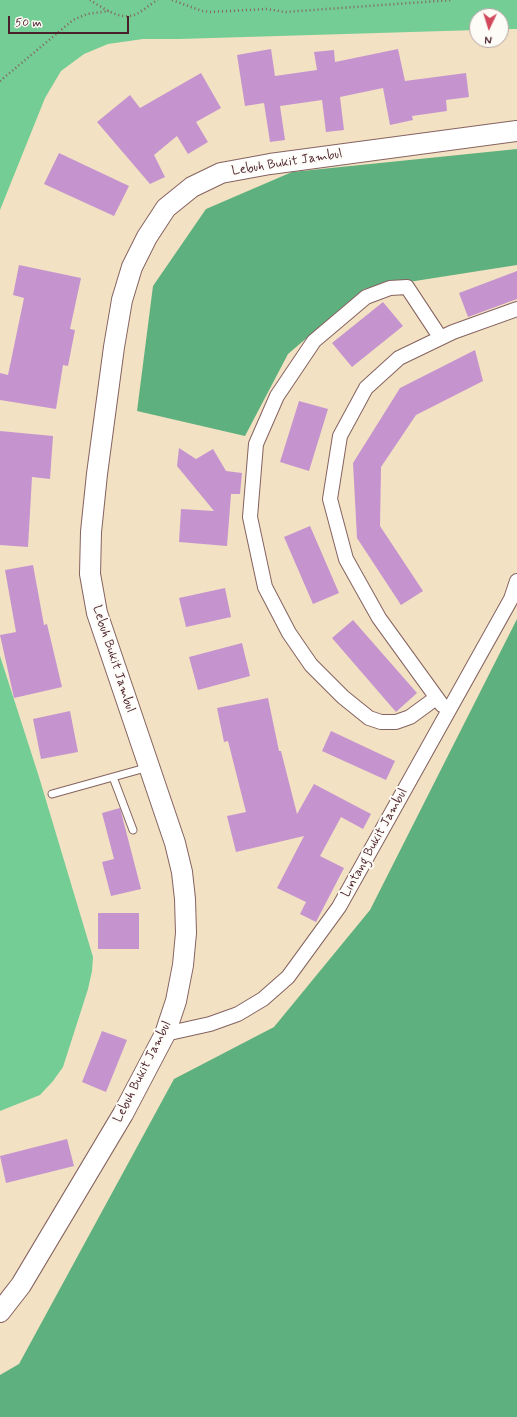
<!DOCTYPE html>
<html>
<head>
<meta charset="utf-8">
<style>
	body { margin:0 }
	#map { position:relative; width:517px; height:1417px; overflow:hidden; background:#f2e1c3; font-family:Mynerve,sans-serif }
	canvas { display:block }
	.north { position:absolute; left:469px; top:8px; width:40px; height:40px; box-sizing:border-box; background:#fdfcf7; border:1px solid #b5a4a5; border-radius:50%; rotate:184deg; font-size:11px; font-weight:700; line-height:16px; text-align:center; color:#4a1f2b }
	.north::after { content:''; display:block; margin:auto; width:14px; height:18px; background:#d1495b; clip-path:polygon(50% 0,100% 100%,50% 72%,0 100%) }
	.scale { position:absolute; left:8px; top:16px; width:121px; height:18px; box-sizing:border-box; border:2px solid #4a1f2b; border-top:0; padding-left:5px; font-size:12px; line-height:14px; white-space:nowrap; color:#4a1f2b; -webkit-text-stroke:3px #fdfcf7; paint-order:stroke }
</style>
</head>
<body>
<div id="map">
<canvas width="517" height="1417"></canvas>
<div class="north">N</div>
<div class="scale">50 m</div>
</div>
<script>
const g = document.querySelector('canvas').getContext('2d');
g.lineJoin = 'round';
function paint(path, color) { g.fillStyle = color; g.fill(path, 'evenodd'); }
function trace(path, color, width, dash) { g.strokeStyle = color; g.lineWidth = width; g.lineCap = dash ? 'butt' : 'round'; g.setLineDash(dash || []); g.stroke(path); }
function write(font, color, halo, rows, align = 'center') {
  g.font = font + ' Mynerve,sans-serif'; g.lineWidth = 4; g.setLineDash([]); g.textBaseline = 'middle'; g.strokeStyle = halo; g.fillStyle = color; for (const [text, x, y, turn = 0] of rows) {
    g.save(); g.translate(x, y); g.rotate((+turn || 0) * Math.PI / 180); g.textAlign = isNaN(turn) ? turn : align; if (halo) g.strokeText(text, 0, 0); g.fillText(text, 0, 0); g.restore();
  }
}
const green = new Path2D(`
	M0,0H517V29H501V16H477V30L179,39H143L108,44L84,54L61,71L45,98L0,210Z
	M0,656L39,777L93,957L92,971L88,989L63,1067L53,1081L40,1095L0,1111Z`);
const forest = new Path2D(`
	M517,149V265L364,289L288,354L245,436L137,411L153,286L206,209L292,172Z
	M517,619V1417H0V1375L19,1364L174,1079L274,1027L370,910Z`);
const building = new Path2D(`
	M271,49L275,76L317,70L314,52L334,50L335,62L398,49L405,81L466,73L469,97L446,100L447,111L412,116L413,120L390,125L383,88L340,97L344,130L326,132L322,100L280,106L285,140L270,142L264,103L245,106L237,55Z
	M201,73L221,108L196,122L208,142L188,154L177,136L154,155L165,177L150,184L97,122L130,95L140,108Z
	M59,153L129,186L114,216L44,184Z
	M19,265L81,278L70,329L75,330L68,366L63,365L56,409L0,400V373L8,375L24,298L13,295Z
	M517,271V299L468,317L459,293Z
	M383,302L403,326L352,367L332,343Z
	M475,350L483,381L416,415L381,467L380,526L423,591L401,605L357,538L353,463L400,388Z
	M299,401L328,409L309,471L280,462Z
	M0,431L53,436L50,479L32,477L28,547L0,545Z
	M179,448L196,459L213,449L226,471L242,473L240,494H231L227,546L179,542L181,509L214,511L177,466Z
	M310,526L339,593L313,604L284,537Z
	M33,565L44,625L47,624L62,687L14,698L0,635L16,632L5,570Z
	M225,588L231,617L186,627L179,598Z
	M353,620L417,693L396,712L332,638Z
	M242,643L250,676L198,690L189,657Z
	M268,698L279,751H281L297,814L314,784L371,814L363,829L341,817L320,856L344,868L316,922L300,914L306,902L277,888L304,836L236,852L227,816L246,812L228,741L224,742L217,708Z
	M70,711L78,752L41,759L33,719Z
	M331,731L395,761L386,780L322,751Z
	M120,808L141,889L111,896L102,862L114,859L102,813Z
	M98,913H139V949H98Z
	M102,1031L127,1040L106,1092L82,1082Z
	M67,1139L74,1166L6,1183L0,1156Z`);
const path = new Path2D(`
	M90,0C101,7 117,18 130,16C140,15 149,4 158,0
	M172,0L202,11L210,12L267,9L285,12L452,0
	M0,81L73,20L87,14L109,11`);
const service = new Path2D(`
	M113,777L133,830
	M52,794L149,767`);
const minor = new Path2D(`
	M436,698L410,717L396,722H381L369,718L343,697L311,665L289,633L265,587L250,517L256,444L277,396L314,341L366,297L390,288L407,287L440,337
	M442,705L379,618L346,559L330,499L340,436L366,388L399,358L453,332L517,309
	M165,1034L210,1024L238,1014L263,999L288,977L339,907L511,599L517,581`);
const secondary = new Path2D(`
	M0,1312L21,1285L123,1114L165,1034L176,1001L183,965L186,933L185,899L182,872L175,843L97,613L90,574L91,532L97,474L114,347L122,300L132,267L147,237L166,208L192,187L221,173L270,164L517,131`);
const streetNames = [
	["Lebuh Bukit Jambul",287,163,-9],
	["Lebuh Bukit Jambul",113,659,72],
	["Lintang Bukit Jambul",375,843,-61],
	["Lebuh Bukit Jambul",143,1072,-63]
];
paint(green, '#73cd94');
paint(forest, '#5eb07e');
paint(building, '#c594cf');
trace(service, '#856360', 9);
trace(minor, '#856360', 16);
trace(secondary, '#856360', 22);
trace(path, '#856360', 2.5, [1, 3]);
trace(service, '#fff', 7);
trace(minor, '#fff', 14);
trace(secondary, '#fff', 20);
write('13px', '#4a1f2b', '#fdfcf7', streetNames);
</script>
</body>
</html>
